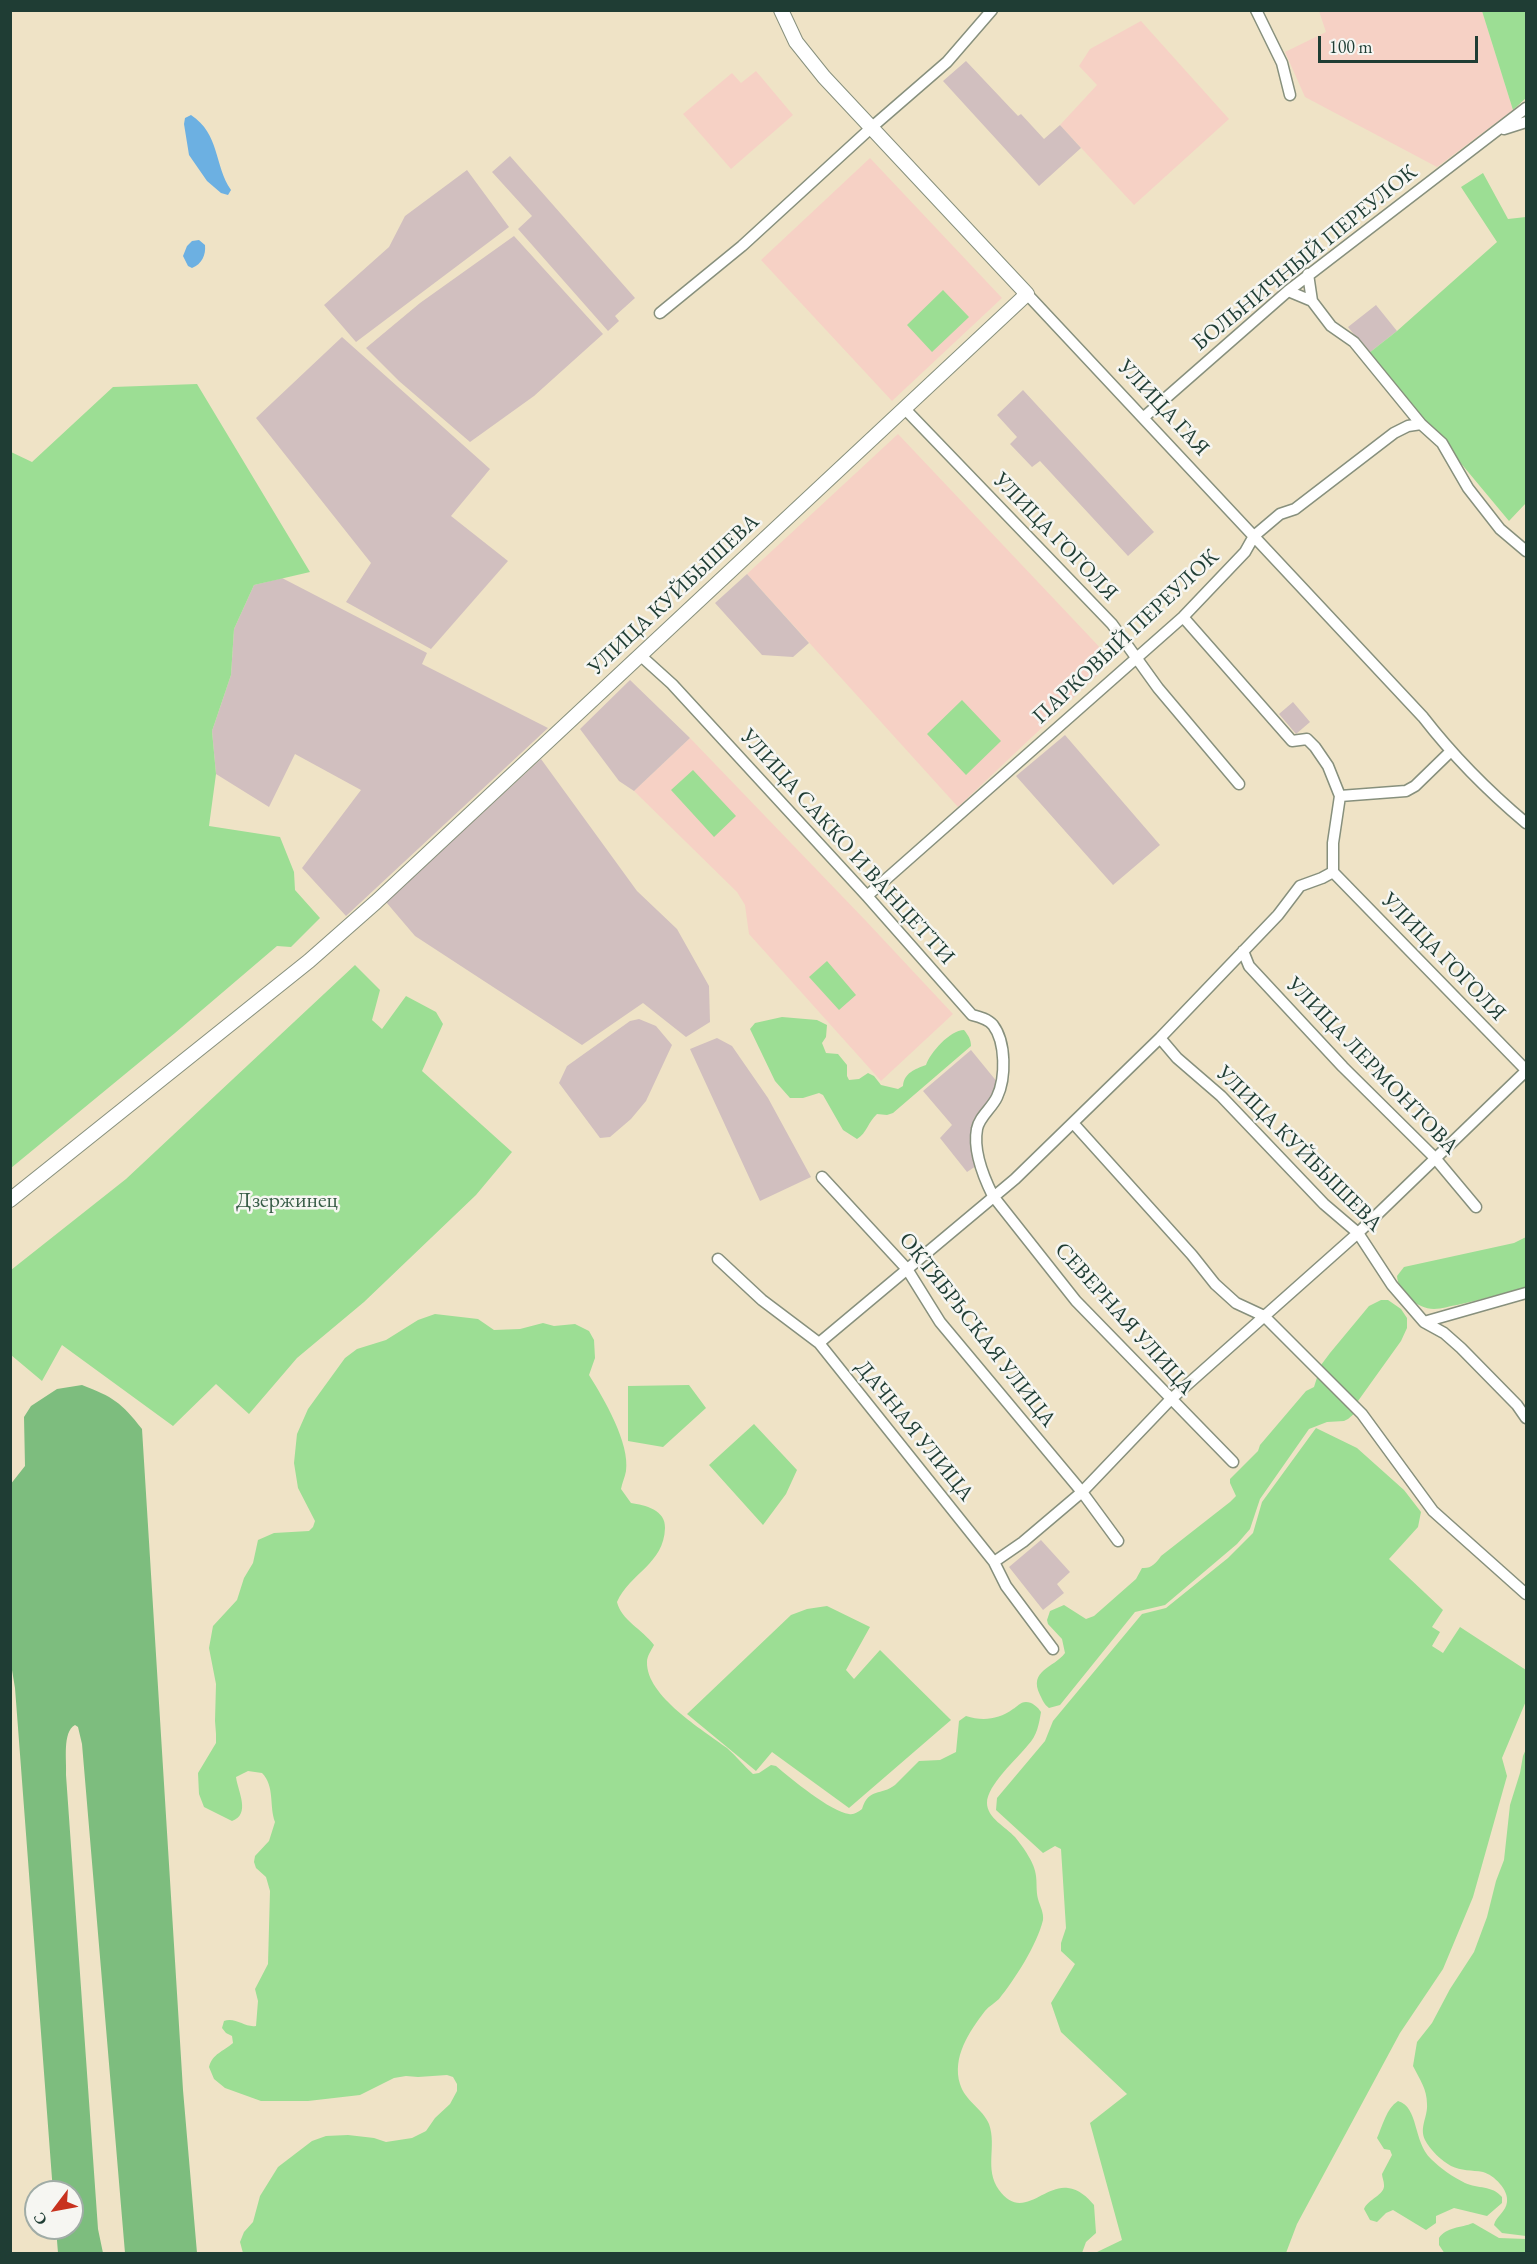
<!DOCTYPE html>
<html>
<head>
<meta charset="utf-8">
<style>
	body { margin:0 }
	#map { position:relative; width:1537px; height:2264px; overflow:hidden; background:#efe3c6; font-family:"EB Garamond",serif }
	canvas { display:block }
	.frame { position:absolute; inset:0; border:12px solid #1f3d34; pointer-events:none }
	.north { position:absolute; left:24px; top:2180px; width:60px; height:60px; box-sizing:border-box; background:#f6f6f2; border:2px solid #a0aca6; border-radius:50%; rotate:238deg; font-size:16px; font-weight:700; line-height:24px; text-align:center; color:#1f3d34 }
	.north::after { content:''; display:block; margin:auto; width:21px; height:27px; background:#c8321e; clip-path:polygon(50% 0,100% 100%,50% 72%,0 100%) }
	.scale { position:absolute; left:1318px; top:36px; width:160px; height:27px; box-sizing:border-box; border:3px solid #1f3d34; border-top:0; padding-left:8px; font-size:18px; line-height:21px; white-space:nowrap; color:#1f3d34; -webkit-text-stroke:4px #f6f6f2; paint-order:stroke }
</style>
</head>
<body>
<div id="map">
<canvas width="1537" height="2264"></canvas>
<div class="frame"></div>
<div class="north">С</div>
<div class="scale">100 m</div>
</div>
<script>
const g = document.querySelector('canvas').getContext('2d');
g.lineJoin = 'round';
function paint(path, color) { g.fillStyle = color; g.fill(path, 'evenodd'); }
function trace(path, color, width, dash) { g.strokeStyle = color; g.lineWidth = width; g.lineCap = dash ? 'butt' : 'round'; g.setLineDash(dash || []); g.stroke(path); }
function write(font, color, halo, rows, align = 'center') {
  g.font = font + ' "EB Garamond",serif'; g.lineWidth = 5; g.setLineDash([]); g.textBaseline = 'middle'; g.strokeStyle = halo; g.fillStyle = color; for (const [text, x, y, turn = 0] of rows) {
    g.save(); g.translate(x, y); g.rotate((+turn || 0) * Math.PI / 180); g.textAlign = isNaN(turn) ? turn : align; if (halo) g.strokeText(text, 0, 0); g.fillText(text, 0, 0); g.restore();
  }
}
const built = new Path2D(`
	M1319,11H1482L1513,110L1437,167L1305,97L1285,52L1326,32Z
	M1141,21L1229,119L1134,205L1060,125L1097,85L1079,66L1090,49Z
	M756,71L793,115L731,169L683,114L732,73L741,83Z
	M870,158L1002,298L892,401L761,260Z
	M898,434L1107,655L1100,662L1105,668L958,807L747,574Z
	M690,738L866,921L953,1014L881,1081L749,934L745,905L737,892L634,791Z`);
const industrial = new Path2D(`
	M966,61L1018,116L1021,114L1044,139L1060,125L1081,148L1039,186L943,81Z
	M510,156L635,298L615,316L619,321L608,331L518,229L532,216L492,172Z
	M467,170L509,227L356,342L324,305L389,247L405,216Z
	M514,236L603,334L534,396L470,442L399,381L366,348L420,303Z
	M1376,305L1397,331L1369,353L1348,327Z
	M342,337L490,469L451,516L508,561L431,649L346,602L371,563L256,418Z
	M1023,390L1154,532L1128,556L1040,461L1032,467L1010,444L1017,437L997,415Z
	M747,574L809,643L793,657L762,655L715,603Z
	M282,578L427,653L422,664L548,728L346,916L302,868L361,790L295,754L269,807L216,774L212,731L231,675L234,629L254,585Z
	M630,680L690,738L634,791L619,781L580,729Z
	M1293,702L1310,722L1296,734L1279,714Z
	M1065,735L1160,845L1113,885L1016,776Z
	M541,759L637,891L677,929L709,986L710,1022L686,1037L643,1003L582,1045L415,936L386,902Z
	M639,1019L656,1026L672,1045L646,1101L631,1119L610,1137L600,1138L559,1083L567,1066L630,1021Z
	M717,1038L732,1046L768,1098L811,1177L760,1201L690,1049Z
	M971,1050L998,1083L987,1109L970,1133L976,1166L967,1172L940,1138L952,1125L923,1091Z
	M1041,1540L1070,1572L1057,1584L1064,1593L1043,1610L1009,1567Z`);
const green = new Path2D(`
	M1482,11H1526V98L1513,110Z
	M1483,173L1508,219L1526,217V503L1509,521L1369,353L1397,331L1497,242L1461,187Z
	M943,290L969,317L932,352L907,325Z
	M197,384L310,572L254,585L234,629L231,675L212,731L216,774L209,826L280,837L294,872L295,890L320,918L291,947L277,946L175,1033L11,1168V452L32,462L113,387Z
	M962,700L1001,741L966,775L927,734Z
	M693,770L736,816L714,837L671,790Z
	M827,961L856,995L839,1010L809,977Z
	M355,965L380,990L372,1020L382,1029L406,996L436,1012L443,1024L422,1071L512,1152L476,1195L364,1302L297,1358L249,1414L216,1384L173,1426L62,1345L42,1381L11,1355V1270L126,1179Z
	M782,1017L817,1020L827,1025L826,1037L822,1043L826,1053L838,1054L847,1065V1076L849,1080L859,1079L868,1073L874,1076L881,1085L898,1089L903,1086C904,1073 915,1069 926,1065C930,1053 950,1030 964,1030C968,1035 971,1039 971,1046L893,1113L887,1115L877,1114C868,1122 867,1133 857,1139L843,1130L823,1095L819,1093L803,1098H790L775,1081L750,1029L755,1023Z
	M1526,1237V1287C1503,1293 1480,1300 1457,1305C1449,1306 1442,1309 1434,1309C1417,1309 1398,1292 1397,1276L1404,1267L1514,1243Z
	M1381,1300H1388L1401,1309L1407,1318V1328L1401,1341L1358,1401L1355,1413L1348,1419L1344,1421L1327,1422L1309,1429L1260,1499L1250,1529L1237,1544L1165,1605L1135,1612L1060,1705L1049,1708C1044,1704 1043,1701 1040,1695C1028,1670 1054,1668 1065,1653L1062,1639L1048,1624L1047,1620L1050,1611L1064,1605L1086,1619L1094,1616L1136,1579L1142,1568C1151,1569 1156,1563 1161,1556L1230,1502L1236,1496L1230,1483V1479L1258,1451L1260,1445L1306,1391L1314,1387L1321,1365L1330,1353L1369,1306Z
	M435,1314L478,1319L494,1330L520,1329L543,1323L554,1326L575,1324L589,1331L594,1340L595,1358L589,1375C604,1399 630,1443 626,1471C625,1477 622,1483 621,1489L631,1503C645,1505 666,1510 665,1528C664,1564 630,1573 617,1602C621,1620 642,1629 654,1645C651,1651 647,1656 647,1662C646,1696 703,1730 727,1748C736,1756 744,1766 753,1774L759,1773L771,1765L776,1766C790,1778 831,1812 849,1814C854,1815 858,1812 862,1809C869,1787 881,1796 895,1785L919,1761L940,1760L956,1752L959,1721L966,1716C982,1721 998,1720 1013,1709C1017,1707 1020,1702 1026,1702C1032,1702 1038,1707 1041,1712C1039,1724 1037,1736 1028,1745C1017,1759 987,1785 987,1803C987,1818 1006,1827 1015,1837C1023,1847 1035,1863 1036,1876C1037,1883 1036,1891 1038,1899C1040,1906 1044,1913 1043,1920C1037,1945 1015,1979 999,1999C995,2003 989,2006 985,2011C969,2032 952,2057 960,2084C965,2101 983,2109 989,2124C997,2147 984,2169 999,2190C1022,2222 1044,2184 1068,2188C1079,2189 1087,2197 1094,2205L1096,2233L1086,2242L1082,2253H243L240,2242L244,2232L253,2222L260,2196L278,2167L312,2141L326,2136L348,2135L374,2138L386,2142L412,2138L426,2131L435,2118L450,2104L457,2091V2084L453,2077L447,2075L418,2077L406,2076L394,2078L360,2095L308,2101H261L225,2088L214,2079L209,2067C213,2053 223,2052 233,2043L232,2036L226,2033L222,2028L224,2021C236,2017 245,2028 256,2026L258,2001L255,1989L268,1964L270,1891L266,1877L256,1868L254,1862L255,1856L269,1841L275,1822C269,1806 275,1786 262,1773L248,1771L236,1777C238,1792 251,1814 232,1821L204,1807L199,1794L198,1773L216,1743V1734L215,1721L216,1684L209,1648L213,1626L237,1600L244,1578L253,1563L258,1540L274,1533L309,1531L313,1527L315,1521L298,1488L294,1463L297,1434L308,1409L345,1358L357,1349L386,1340L418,1320Z
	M689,1385L706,1408L663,1447L628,1441V1386Z
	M754,1424L797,1470L786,1494L763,1525L709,1465Z
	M1316,1428L1357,1448L1404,1490L1421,1512L1418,1527L1389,1559L1443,1610L1432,1627L1440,1632L1432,1646L1443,1653L1460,1627L1526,1670V1701L1502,1758L1507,1776L1473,1897L1443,1969L1400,2033L1297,2224L1286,2253H1095L1122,2240L1090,2123L1127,2094L1061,2032L1051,2003L1075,1964L1061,1951V1943L1066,1928L1061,1849L1055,1846L1043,1853L996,1810L997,1798L1045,1741L1053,1721L1142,1614L1166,1608L1228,1558L1253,1533L1262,1502Z
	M827,1606L870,1627L846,1670L854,1679L880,1650L951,1720L849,1808L772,1752L756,1771L687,1714L791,1615L807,1609Z
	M1526,1749V2236L1502,2233L1494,2225C1496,2216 1506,2212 1507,2202C1509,2190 1494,2175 1483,2172C1472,2170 1461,2171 1451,2166C1442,2161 1430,2150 1425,2140C1419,2127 1428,2117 1427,2104C1427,2089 1420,2080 1413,2066L1417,2042L1432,2023L1450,1989L1474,1952L1487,1917L1496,1881L1504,1860L1510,1805L1520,1773L1523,1756Z
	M1398,2101C1419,2107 1413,2142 1431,2159C1440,2168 1453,2177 1465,2183C1478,2189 1492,2185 1502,2197V2203L1487,2216L1454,2208L1436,2216V2223L1426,2230L1393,2210L1386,2213L1377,2222L1370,2220L1364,2209C1368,2199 1385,2195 1384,2185C1384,2181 1382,2177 1382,2174L1392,2155L1390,2150L1384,2149L1377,2138C1383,2125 1386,2109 1398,2101Z
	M1473,2223L1499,2238L1526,2239V2253L1445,2254L1439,2245V2238C1446,2227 1461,2228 1473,2223Z`);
const forest = new Path2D(`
	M82,1385C113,1397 121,1402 142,1429L183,2090L197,2253H125L82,1744L78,1727L75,1725C62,1732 67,1761 66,1775L98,2229L103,2253H58L56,2228H72V2192H53L15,1688L11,1664L10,1485L25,1466L24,1417L31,1406L57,1389Z`);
const water = new Path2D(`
	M191,115C220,134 214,165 231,190L228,195L221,193L207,181L189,155L184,124L185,118Z
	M199,240L205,245C206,255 202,264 192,268L188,266L183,256L187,246L192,241Z`);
const minor = new Path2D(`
	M1256,10L1282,63L1290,95
	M1504,129L1526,122
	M1308,274L1312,301L1331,326L1354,342L1421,424L1442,443L1468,488L1500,529L1526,551
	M1288,291L1312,301
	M1027,294L1423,717C1454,757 1488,791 1526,823
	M660,313L742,246L872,127L947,62L992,10
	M904,408L1112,624L1158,688L1239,784
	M1143,418L1288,291L1526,108
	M1183,617L1292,741L1307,739L1315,747L1328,766L1340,796L1333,843V872
	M641,656L672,684L867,896L972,1015C980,1017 988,1019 993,1025C1006,1042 1006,1078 997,1097C992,1108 979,1117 977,1129C973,1150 984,1178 993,1196L1076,1301L1233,1462
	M1340,796L1406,791L1415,786L1450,752
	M1333,872L1526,1070
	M867,896L1183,617L1245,552L1254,536L1280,514L1295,509L1394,433L1408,426L1421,424
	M1243,951L1249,966L1343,1067L1435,1158L1476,1207
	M1160,1038L1177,1058L1221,1096L1324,1204L1358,1233L1392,1285L1424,1322L1444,1333L1461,1348L1517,1405L1526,1418
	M1073,1123L1192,1255L1215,1284L1236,1303L1264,1316L1362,1414L1433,1511L1526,1594
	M822,1177L907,1269L940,1322L1082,1492L1118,1541
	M718,1259L762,1300L819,1343L994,1562L1006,1586L1053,1649
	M1424,1322L1526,1293
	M819,1343L1015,1179L1160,1038L1278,915L1300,886L1322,878L1333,872
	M994,1562L1023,1542L1082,1492L1170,1400L1358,1233L1526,1071`);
const major = new Path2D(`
	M10,1200L309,961L376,902L1027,294L824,77L796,42L781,10`);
const streetNames = [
	["БОЛЬНИЧНЫЙ ПЕРЕУЛОК",1305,258,-39],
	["УЛИЦА ГАЯ",1163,408,47],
	["УЛИЦА ГОГОЛЯ",1055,537,46],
	["УЛИЦА КУЙБЫШЕВА",674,595,-43],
	["ПАРКОВЫЙ ПЕРЕУЛОК",1126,637,-43],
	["УЛИЦА САККО И ВАНЦЕТТИ",847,847,48],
	["УЛИЦА ГОГОЛЯ",1443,957,46],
	["УЛИЦА ЛЕРМОНТОВА",1372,1066,46],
	["УЛИЦА КУЙБЫШЕВА",1299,1149,45],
	["СЕВЕРНАЯ УЛИЦА",1124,1319,48],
	["ОКТЯБРЬСКАЯ УЛИЦА",977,1330,52],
	["ДАЧНАЯ УЛИЦА",914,1431,51]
];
const parkNames = [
	["Дзержинец",287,1201]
];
paint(built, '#f6d1c5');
paint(industrial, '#d1bfbf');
paint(green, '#9cde94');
paint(forest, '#7dbd7e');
paint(water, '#6cb0e2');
trace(minor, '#87907d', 13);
trace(major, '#87907d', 16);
trace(minor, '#fff', 10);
trace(major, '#fff', 14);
write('22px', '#1f3d34', '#f6f6f2', streetNames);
write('22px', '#385d47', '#f6f6f2', parkNames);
</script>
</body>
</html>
